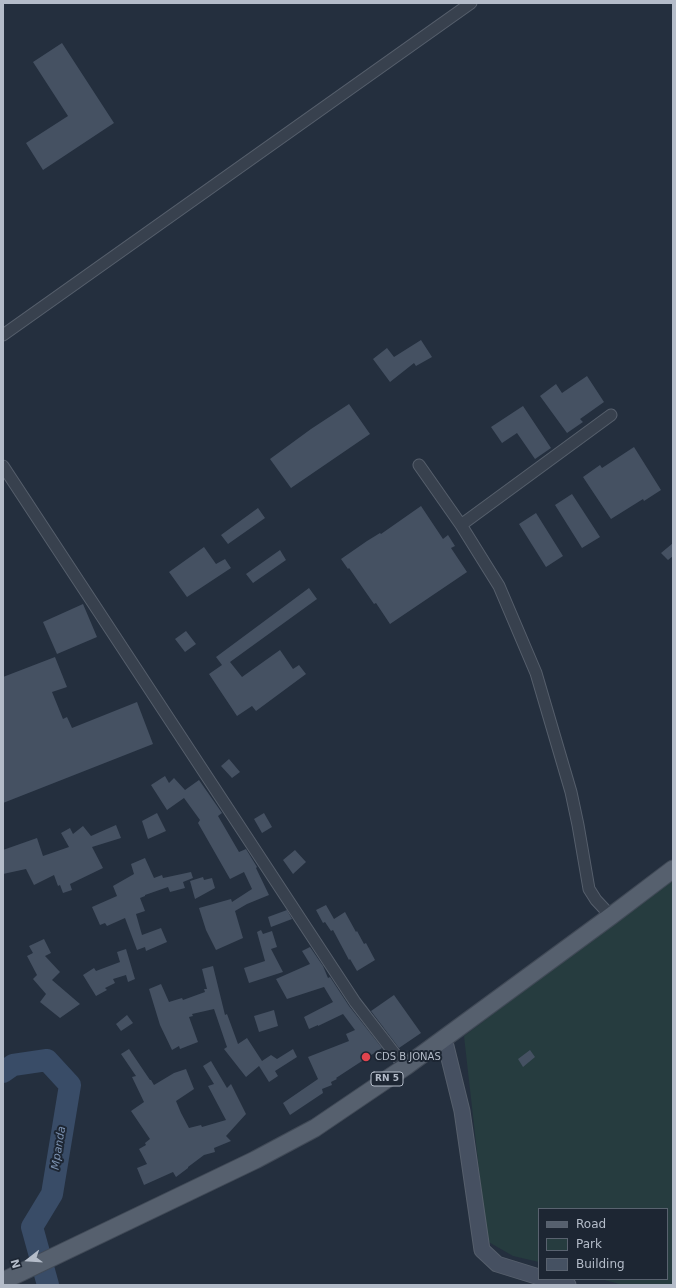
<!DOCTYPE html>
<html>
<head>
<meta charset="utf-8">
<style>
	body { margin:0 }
	#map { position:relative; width:676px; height:1288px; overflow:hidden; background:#242f3e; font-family:"DejaVu Sans",sans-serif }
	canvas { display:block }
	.frame { position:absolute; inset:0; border:4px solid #b4bcc9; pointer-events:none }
	.legend { position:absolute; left:538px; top:1208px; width:130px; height:72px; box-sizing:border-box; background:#1d2633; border:1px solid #59626f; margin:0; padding:5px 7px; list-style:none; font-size:12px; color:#b4bcc9 }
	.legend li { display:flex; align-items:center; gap:8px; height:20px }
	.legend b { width:20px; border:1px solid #59626f }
	.north { position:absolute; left:8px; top:1240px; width:40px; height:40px; -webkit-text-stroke:3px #1d2633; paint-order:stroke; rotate:253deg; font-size:11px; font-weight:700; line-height:16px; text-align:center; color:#b4bcc9 }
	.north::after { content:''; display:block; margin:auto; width:14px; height:18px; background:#b4bcc9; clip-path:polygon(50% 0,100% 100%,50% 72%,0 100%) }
</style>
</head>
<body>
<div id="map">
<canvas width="676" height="1288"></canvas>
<div class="frame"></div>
<ul class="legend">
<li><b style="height:5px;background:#56606e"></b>Road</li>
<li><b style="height:11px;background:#263c3f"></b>Park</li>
<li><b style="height:11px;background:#455162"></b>Building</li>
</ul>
<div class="north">N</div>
</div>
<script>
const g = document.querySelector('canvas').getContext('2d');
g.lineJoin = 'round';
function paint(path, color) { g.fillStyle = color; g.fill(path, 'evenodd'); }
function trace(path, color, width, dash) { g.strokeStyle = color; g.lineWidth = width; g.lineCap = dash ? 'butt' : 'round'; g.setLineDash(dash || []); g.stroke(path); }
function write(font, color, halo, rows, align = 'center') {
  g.font = font + ' "DejaVu Sans",sans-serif'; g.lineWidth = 4; g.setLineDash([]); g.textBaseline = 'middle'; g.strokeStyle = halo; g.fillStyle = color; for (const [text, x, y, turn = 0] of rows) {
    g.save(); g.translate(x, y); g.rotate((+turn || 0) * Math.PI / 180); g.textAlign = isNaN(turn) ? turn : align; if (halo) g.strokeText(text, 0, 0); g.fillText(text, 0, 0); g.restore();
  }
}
const green = new Path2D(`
	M673,878V1285H623L601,1279H667V1209H539V1262L513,1256L487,1241L464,1036Z`);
const river = new Path2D(`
	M3,1072L13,1065L47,1060L70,1085L52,1194L32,1227L48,1285`);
const building = new Path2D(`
	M62,43L114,123L43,170L26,143L68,116L33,62Z
	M421,340L432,357L416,366L414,363L390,382L373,359L387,348L394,357Z
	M587,376L604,402L580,419L583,422L567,433L540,396L556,384L562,393Z
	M349,404L370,434L291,488L270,459L311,429Z
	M523,406L551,448L535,459L517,433L502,443L491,427Z
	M634,447L661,490L644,501L643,499L611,519L583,477L600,465L602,468Z
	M572,494L600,537L582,548L555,505Z
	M421,506L443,539L448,535L455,546L451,548L467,572L390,624L376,603L374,604L349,568L348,569L341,559L367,541L380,533L381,534Z
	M258,508L265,518L228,544L221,535Z
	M536,513L563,556L546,567L519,524Z
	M673,543V556L668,560L661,553Z
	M204,547L216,564L225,559L231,568L187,597L169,572Z
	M280,550L286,560L253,583L246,574Z
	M309,588L317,599L230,662L242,677L280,650L293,669L299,665L306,674L256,711L252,706L237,716L209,674L222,665L216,657Z
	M83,604L97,637L57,654L43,622Z
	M186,631L196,644L185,652L175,639Z
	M55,657L67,687L52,692L63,719L67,717L72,728L137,702L153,744L3,803V677Z
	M229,759L240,772L232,778L221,766Z
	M165,776L169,783L174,778L185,790L199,780L222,813L218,816L239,852L246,849L257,867L256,868L269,895L247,904L235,911L243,938L216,950L206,930L199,908L231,899L232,902L252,889L244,872L230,879L198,823L200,820L184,798L167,810L151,785Z
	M157,813L166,831L148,839L142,821Z
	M264,813L272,827L262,833L254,819Z
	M116,825L121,838L92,847L103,868L70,884L72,890L63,893L60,885L58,886L54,875L34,885L26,869L3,874V850L37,838L43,856L69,847L61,833L70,828L73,834L83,826L91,836Z
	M295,850L306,862L293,874L283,860Z
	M145,858L154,878L162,875L163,878L191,872L193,878L183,882L185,888L170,892L168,887L145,895V896L140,898L145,911L136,914L142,935L161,928L167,942L146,951L145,947L137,950L125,918L107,926L105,923L100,925L92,907L117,896L113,886L134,874L131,864Z
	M203,877L204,880L212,878L215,888L195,899L190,881Z
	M326,905L334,919L345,912L356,932L357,931L364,944L366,943L375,960L357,971L350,959L349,960L333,930L331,931L325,922L323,923L316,910Z
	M287,910L292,919L271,927L268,917Z
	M261,930L263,934L272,931L277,947L271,949L283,972L249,983L244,968L265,961L257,932Z
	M44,939L51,953L45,956L60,972L52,980L80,1004L60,1018L40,1002L46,994L33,979L37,975L27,956L33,953L29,946Z
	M310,947L323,966L328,978L330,977L349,1006L382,1048L336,1078L337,1079L331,1082L332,1085L322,1089L323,1093L290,1115L283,1103L318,1079L308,1057L349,1041L346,1034L355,1030L343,1014L318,1026V1025L309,1029L304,1017L333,1002L324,987L287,999L276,979L310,964L302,951Z
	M126,949L135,979L128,982L126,975L113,979L115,983L105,988L107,990L96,996L83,975L94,968L96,971L120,962L117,952Z
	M213,966L225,1015L227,1014L238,1044L247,1038L262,1061L271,1055L277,1059L293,1049L297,1057L275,1071L278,1076L269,1082L259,1066L246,1077L224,1049L227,1047L214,1009L192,1014L193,1016L189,1017L198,1042L180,1049L179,1046L172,1050L160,1025L149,989L161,984L169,1002L182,998L183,1000L205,992L204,989H207L202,969Z
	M394,995L421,1033L399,1048L371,1011Z
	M274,1010L278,1026L259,1032L254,1016Z
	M127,1015L133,1023L121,1031L116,1024Z
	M129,1049L150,1080H151L154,1085L174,1073L186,1069L194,1089L176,1101L181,1113L189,1128L201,1125L202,1127L226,1120L208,1086L214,1084L203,1066L211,1061L227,1088L231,1084L246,1114L226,1136L231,1141L214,1148L215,1152L204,1155L188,1167V1168L176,1177L173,1172L144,1185L137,1168L147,1164L139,1149L146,1145L145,1143L150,1139L131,1111L144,1102L132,1077L136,1076L121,1054Z
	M530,1050L535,1057L523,1067L518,1059Z`);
const street = new Path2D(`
	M3,335L471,3
	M419,465L461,525L499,586L536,673L571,792L578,825L589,889L596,900L611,916
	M3,466L355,1002L405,1067
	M461,525L611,415`);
const secondary = new Path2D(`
	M444,1038L462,1111L482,1250L497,1264L539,1277
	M547,1279L568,1285`);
const primary = new Path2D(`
	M3,1281L255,1160L315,1128L405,1067L611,916L673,869`);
const markers = [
	[366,1057,5,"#e0444e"]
];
const shields = [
	[387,1079,32]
];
const shieldNames = [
	["RN 5",387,1079]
];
const poiNames = [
	["CDS B JONAS",375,1057]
];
const waterNames = [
	["Mpanda",59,1148,-81]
];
paint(green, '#263c3f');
trace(river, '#394c67', 22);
paint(building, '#455162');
trace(street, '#565f6c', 13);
trace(secondary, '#565f6c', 17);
trace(primary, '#414a57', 19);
trace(street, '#38414e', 11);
trace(secondary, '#465061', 15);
trace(primary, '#56606e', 17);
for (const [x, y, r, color] of markers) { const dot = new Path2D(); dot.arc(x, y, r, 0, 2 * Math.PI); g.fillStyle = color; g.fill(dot); trace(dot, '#1d2633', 1.5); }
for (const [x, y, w] of shields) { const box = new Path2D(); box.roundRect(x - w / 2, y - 7, w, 14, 3); g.fillStyle = '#1d2633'; g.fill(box); trace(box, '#b4bcc9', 1); }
write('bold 9px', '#b4bcc9', null, shieldNames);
write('10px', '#b4bcc9', '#1d2633', poiNames, 'left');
write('italic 11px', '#7c92b1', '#1d2633', waterNames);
</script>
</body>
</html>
